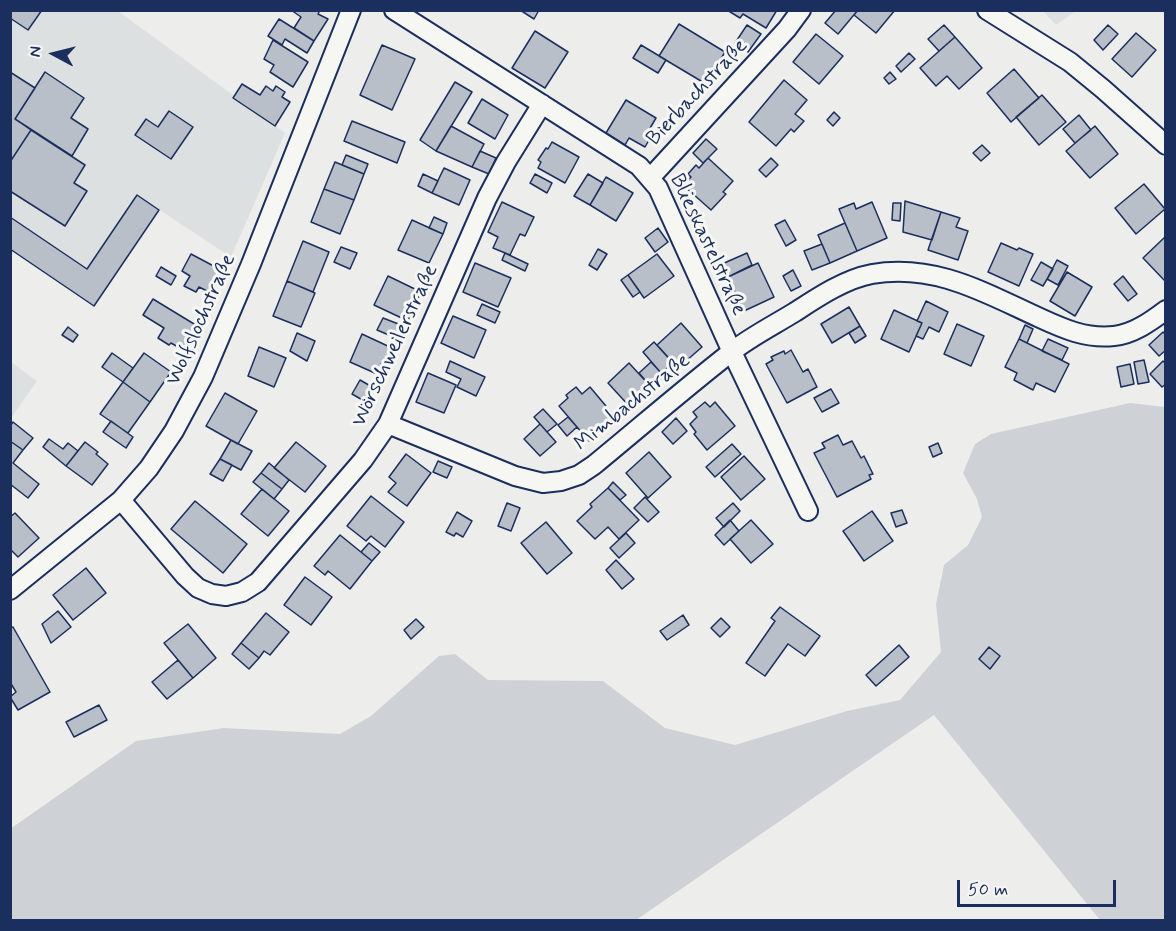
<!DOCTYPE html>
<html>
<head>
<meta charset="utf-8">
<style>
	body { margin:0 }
	#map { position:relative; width:1176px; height:931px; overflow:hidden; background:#edeeec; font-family:Mynerve,sans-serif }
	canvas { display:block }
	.frame { position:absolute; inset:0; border:12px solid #1b2f5e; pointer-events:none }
	.north { position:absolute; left:24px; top:24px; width:60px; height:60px; -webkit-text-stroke:4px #f6f6f2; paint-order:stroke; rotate:277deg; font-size:16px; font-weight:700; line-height:24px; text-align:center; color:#1b2f5e }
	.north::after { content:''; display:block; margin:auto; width:21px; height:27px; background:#1b2f5e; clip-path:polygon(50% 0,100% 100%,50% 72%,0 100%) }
	.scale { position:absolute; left:957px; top:880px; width:159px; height:27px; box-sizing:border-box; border:3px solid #1b2f5e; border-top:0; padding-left:8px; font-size:18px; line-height:21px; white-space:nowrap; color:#1b2f5e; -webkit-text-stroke:4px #f6f6f2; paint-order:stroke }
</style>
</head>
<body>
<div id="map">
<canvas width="1176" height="931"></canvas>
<div class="frame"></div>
<div class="north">N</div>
<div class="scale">50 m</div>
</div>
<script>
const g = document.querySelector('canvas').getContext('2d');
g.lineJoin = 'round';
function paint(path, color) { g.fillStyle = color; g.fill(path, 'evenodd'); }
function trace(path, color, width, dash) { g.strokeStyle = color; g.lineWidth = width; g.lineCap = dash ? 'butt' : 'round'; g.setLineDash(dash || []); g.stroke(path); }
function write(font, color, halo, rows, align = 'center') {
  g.font = font + ' Mynerve,sans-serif'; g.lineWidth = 6; g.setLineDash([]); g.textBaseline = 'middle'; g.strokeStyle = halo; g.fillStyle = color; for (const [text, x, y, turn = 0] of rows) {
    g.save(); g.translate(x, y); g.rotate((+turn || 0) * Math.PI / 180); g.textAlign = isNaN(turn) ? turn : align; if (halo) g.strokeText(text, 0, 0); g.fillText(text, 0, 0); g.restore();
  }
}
const built = new Path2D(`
	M11,11H118L285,133L231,257L158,209L94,306L14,251L11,255Z
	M1043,11H1076L1056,25Z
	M11,362L37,381L11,418Z`);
const green = new Path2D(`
	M1130,403L1165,407V920H1100L934,715L636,920H11L10,829L136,741L224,728L340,734L371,716L439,656L455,654L488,680L603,681L665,728L735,745L847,711L900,700L941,652L936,604L944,565L968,545L982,517L977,499L963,473L975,444L991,434Z`);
const building = new Path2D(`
	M10,10H42L28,30L10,18Z
	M291,10H320L318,14L328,19L314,41L294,28L301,17Z
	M520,10H539L534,19Z
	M727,10H777L766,28L743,14L740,18Z
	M836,10H858L838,34L825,23Z
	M858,10H895L876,33L854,15Z
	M279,19L314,41L307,53L285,39L282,45L268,36Z
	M679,24L725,52L706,84L659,56Z
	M747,25L761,34L748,52L735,43Z
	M944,25L955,37L939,51L928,39Z
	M1108,25L1118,34L1103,50L1094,40Z
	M535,31L568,52L545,88L512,68Z
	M1136,33L1156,50L1132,77L1112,59Z
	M816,34L843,56L819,84L793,62Z
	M955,37L982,68L959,89L947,76L936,86L920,68Z
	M273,40L308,62L293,87L270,72L274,65L264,59Z
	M382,45L415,59L392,110L360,95Z
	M641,45L666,60L658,73L633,58Z
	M909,53L915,59L901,72L896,66Z
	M1014,69L1039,98L1011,122L987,93Z
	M10,72L35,88L15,119L31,130L10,162Z
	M45,72L84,98L71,118L88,129L72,156L15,119Z
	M890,72L896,79L889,84L884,78Z
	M784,80L807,100L795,114L804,121L794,132L791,129L776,146L749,122Z
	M455,82L472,92L436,151L420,140Z
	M242,84L260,95L266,86L273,91L276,86L285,92L282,97L290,102L275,126L233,98Z
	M1042,95L1066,122L1039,145L1016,117Z
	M482,99L508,115L495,139L468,123Z
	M626,100L656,118L649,130L653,133L645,147L629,138L625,145L606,133Z
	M169,111L193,127L171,159L135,135L146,119L158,127Z
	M834,112L840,118L833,126L827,120Z
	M1079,115L1091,130L1075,143L1063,129Z
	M352,121L405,142L397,163L344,141Z
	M451,126L484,144L472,167L436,151Z
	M1095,126L1118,154L1090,178L1066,151Z
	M31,130L85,165L74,183L87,191L65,226L10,191V162Z
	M706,139L717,149L703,163L693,153Z
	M552,142L579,157L565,183L538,168L541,162L538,160L546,148L548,149Z
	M982,145L990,153L981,161L973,153Z
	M480,151L496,158L489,174L472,167Z
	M346,155L368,164L364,174L342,165Z
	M708,158L733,181L723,192L726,194L711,210L683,185L691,177L688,174L696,165L699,168Z
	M771,158L778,165L766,177L759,170Z
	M335,162L364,174L354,200L324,189Z
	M444,168L470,180L459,205L432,193Z
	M423,174L438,181L432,193L418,186Z
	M535,174L552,183L547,193L530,183Z
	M588,174L603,183L590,205L574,196Z
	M606,177L633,193L616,221L590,205Z
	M1144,184L1165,209L1136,234L1115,208Z
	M324,189L354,200L340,234L311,222Z
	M137,195L159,210L94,306L10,249V217L87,269Z
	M905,201L941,212L932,240L903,232Z
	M502,202L534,217L525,236L520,234L510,255L493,248L498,237L488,232Z
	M872,202L887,238L857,251L839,209L854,203L856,209Z
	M893,203H901L900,221L892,220Z
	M941,212L960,218L956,227L968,231L958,260L928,250Z
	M434,217L447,223L443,234L429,228Z
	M412,220L443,234L429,263L398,250Z
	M785,220L796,240L786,246L775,225Z
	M845,223L857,251L830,263L818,235Z
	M658,228L668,242L655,252L645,238Z
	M1166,236V280L1165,281L1143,258Z
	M303,241L329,252L313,292L287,281Z
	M1001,243L1017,250L1019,248L1033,254L1019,286L988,272Z
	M822,244L830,263L812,270L804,251Z
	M341,247L357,253L350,269L334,262Z
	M598,249L607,254L597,270L589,265Z
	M505,253L528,264L525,271L502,260Z
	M747,253L752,265L728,277L722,264Z
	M191,254L223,271L211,293L199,287L196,292L184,286L190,276L182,271Z
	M657,254L674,276L644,298L628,275Z
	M1057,260L1068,266L1058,285L1047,279Z
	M1041,262L1053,269L1043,286L1031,280Z
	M475,263L511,278L498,307L463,292Z
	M758,263L774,297L744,311L728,277Z
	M161,267L176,276L171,285L156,276Z
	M793,270L801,286L791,291L783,276Z
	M1067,272L1092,287L1075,316L1050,301Z
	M628,275L640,292L633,297L621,280Z
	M388,276L421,292L408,321L374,305Z
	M1123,276L1137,294L1128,301L1114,284Z
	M287,281L315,293L301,327L273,316Z
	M153,299L199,327L185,351L171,343L169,345L158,338L164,328L143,315Z
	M926,301L948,312L939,332L929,327L923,339L916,336L922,323L917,321Z
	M482,304L500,312L495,323L477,315Z
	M849,307L860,326L832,343L821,324Z
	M894,310L922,323L909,352L881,339Z
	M453,316L486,330L474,358L441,343Z
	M383,318L401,325L396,338L377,330Z
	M681,323L702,347L678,368L657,345Z
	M957,324L984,336L971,366L944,354Z
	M1025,325L1033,329L1027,343L1019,339Z
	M860,326L866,336L855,343L849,333Z
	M68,327L78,335L73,342L62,335Z
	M1163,332L1166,335V350L1159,356L1149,345Z
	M297,333L315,341L307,361L290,351Z
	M362,334L392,348L385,364L382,362L377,374L350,362Z
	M1019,339L1069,364L1055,392L1036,383L1033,390L1014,380L1017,373L1005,367Z
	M1048,339L1068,348L1062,360L1042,351Z
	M654,342L673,363L661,373L643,352Z
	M259,347L286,358L274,387L248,376Z
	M791,350L803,372L808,369L817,387L787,403L766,364L773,360L771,357L784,351L785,354Z
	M112,353L133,368L123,382L102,367Z
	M144,353L171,372L150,402L123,382Z
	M1144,360L1149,382L1138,384L1134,362Z
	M450,361L485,377L476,396L457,387L461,379L446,372Z
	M1163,361L1166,364V384L1162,387L1150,374Z
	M651,362L664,376L651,387L639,373Z
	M629,363L651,387L630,407L608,383Z
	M1130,364L1134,384L1121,387L1117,367Z
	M428,373L456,385L444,413L416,402Z
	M360,380L374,388L366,402L352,394Z
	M123,382L150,402L128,433L100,414Z
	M576,387L582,394L590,387L616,418L589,441L559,406L568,398L566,395Z
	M831,389L839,403L822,412L814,398Z
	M225,393L257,411L238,444L206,426Z
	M705,402L710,407L715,402L735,426L707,450L694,434L696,432L690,424L697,417L693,412Z
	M543,409L557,424L547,432L534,417Z
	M568,417L577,427L567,436L558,425Z
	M676,418L687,431L673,444L662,432Z
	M111,421L133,437L126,448L103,432Z
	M13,422L33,438L23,450L10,441V426Z
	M540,424L556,442L540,456L524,439Z
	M838,435L843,445L852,441L861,458L864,456L873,474L869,475L871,479L837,497L814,453L825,448L822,443Z
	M49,439L63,449L68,443L78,451L66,466L43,447Z
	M231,440L252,451L241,470L220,459Z
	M10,441L23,450L13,463L39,484L28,498L10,484Z
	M85,442L98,452L96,454L108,464L92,485L66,466Z
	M296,442L326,466L305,492L274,468Z
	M938,443L942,453L933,457L929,447Z
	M732,444L741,454L715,477L706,467Z
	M649,452L671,477L648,498L626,473Z
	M406,454L431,473L407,506L388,492L396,483L389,477Z
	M744,456L765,479L741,500L721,477Z
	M220,459L232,465L223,481L210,474Z
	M438,461L452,467L447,478L433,472Z
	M269,463L289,480L282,489L261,473Z
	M261,473L282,489L274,499L253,482Z
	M613,482L626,495L620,500L608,488Z
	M608,488L639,520L619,539L608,527L595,539L577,521L592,507L590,504Z
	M262,489L289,511L268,536L241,514Z
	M371,496L404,522L385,547L371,536L366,541L347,526Z
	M645,497L659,512L648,522L634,508Z
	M195,501L247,544L223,573L171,529Z
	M507,503L520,508L511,531L498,526Z
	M733,503L740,511L724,527L716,518Z
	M902,510L907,523L896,527L891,513Z
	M872,511L893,541L864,561L843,531Z
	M457,512L472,521L463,537L456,533L454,536L446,532Z
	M15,513L39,538L18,557L10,549V517Z
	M730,520L739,531L724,545L715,535Z
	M751,520L773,544L751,563L730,539Z
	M546,522L572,553L547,574L521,543Z
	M626,533L635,543L619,558L610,548Z
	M340,535L372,561L350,589L328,571L325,575L314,566Z
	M369,543L380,552L372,561L361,552Z
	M616,560L634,579L622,589L606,570Z
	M86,568L106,593L73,620L53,595Z
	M305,577L332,597L311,625L284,605Z
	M780,607L820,636L805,656L788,644L765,676L746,663L775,621L771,618Z
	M58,611L71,627L51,643L42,624Z
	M266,613L289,632L270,655L264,651L259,658L241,643Z
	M683,615L689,625L667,640L660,631Z
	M721,618L730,627L720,637L711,628Z
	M416,619L424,627L411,639L404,630Z
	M188,624L216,658L193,678L164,643Z
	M13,627L50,692L18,710L10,697L16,692L10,682V628Z
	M241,643L259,658L249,669L232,654Z
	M899,645L909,657L876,686L866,675Z
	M989,647L1000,656L990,669L979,659Z
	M178,660L193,678L167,699L152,682Z
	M99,705L107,720L74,737L66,722Z`);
const street = new Path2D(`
	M394,10L639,166L658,188L732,352L808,511
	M987,10L1070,62L1103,89L1166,145
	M651,177L787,29L801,10
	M388,424L515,476L543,483L561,481L579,475L594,465C639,428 684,389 730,353C750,337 774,325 795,312C818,297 845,279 872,274C935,263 985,293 1040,318C1064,329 1086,339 1114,336C1133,334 1150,322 1166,310
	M121,500L185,576L198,588L212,594L226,596L242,592L258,582L363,460L388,424L487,198L506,162L542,104
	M10,590L121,500L149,468L174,431L203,377L251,264L351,10`);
const streetNames = [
	["Bierbachstraße",698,93,-47],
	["Blieskastelstraße",707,245,65],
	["Wolfslochstraße",202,320,-66],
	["Wörschweilerstraße",396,346,-65],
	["Mimbachstraße",633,403,-39]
];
paint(built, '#dde0e1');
paint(green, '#ced2d7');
paint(building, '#b9bfc8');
trace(building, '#1b2f5e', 1.5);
trace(street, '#1b2f5e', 22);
trace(street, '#f6f6f2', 18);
write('21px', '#1b2f5e', '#f6f6f2', streetNames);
</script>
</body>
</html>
